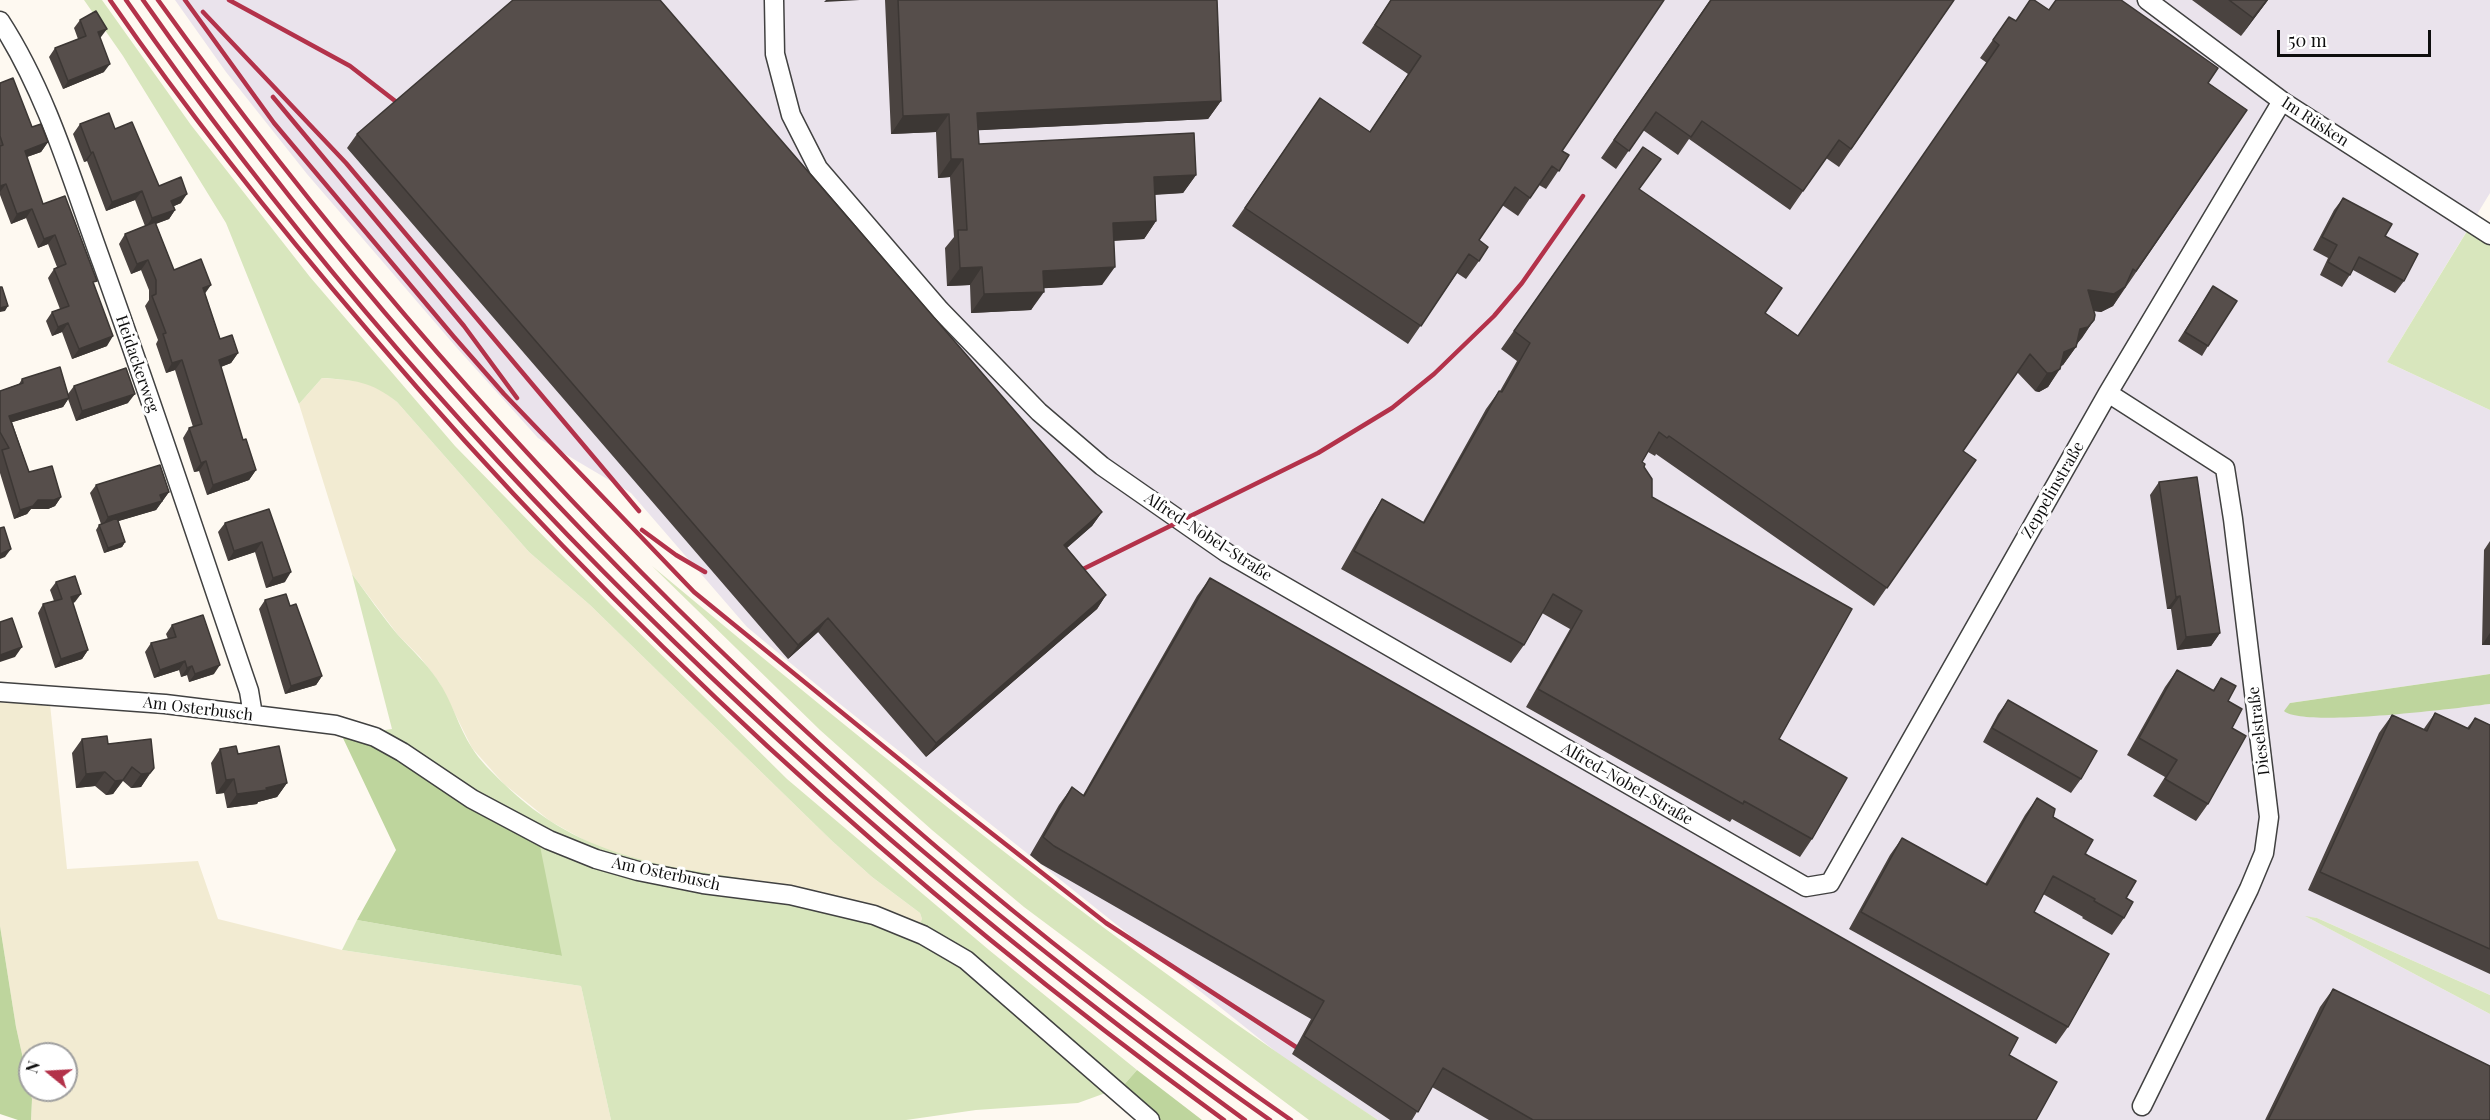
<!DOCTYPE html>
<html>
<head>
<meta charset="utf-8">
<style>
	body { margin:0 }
	#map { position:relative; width:2490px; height:1120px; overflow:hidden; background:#fef9f1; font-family:"Playfair Display",serif }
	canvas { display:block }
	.north { position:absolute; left:18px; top:1042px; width:60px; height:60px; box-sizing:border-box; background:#fff; border:2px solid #9f9f9f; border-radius:50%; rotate:288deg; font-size:16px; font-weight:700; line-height:24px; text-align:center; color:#0e0e0e }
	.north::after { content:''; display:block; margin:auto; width:21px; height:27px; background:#b3324a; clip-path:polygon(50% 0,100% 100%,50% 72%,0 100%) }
	.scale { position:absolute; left:2277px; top:30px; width:154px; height:27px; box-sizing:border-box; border:3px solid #0e0e0e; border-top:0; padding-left:8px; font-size:18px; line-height:21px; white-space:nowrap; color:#0e0e0e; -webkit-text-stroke:4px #fff; paint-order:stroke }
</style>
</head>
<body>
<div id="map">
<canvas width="2490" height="1120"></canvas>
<div class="north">N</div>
<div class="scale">50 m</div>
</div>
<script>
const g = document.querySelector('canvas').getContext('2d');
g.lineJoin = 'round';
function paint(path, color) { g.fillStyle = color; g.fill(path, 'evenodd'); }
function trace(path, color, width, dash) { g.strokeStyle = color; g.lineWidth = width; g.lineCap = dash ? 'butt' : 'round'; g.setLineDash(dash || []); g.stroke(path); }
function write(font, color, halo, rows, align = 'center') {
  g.font = font + ' "Playfair Display",serif'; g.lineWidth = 6; g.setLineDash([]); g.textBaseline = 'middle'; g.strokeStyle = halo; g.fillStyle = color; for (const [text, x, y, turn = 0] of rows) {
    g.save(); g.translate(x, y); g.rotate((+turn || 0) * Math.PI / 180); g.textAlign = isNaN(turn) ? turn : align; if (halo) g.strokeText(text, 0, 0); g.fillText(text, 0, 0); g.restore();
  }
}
const industrial = new Path2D(`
	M175,0H2490V193L2387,362L2490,410V674L2290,703L2303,716L2351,717L2490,704V995L2317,918L2307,917L2490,1014V1120H1378L1290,1063L835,700L747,627L631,493L538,438L457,348L307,174L226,72Z`);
const farmland = new Path2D(`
	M322,378L360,381L380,388L397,402L529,552L590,605L831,840L872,877L920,913L922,919L920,923L827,894L777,884L704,874L642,861L595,846L550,821L504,784L472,748L439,682L420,657L398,635L352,574L299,404Z
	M0,701L50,704L67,869L198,861L218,919L342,950L581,986L611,1120H31L32,1099L16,1027L0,926ZM30,1054H66V1090H30Z`);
const green = new Path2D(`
	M84,0H102L191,125L310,277L455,446L611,605L787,779L989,950L1137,1070L1122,1087L1078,1103L976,1110L906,1120H611L581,986L342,950L357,920L562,956L468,807L342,736L392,729L352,574C367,594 382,616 398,635C412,650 426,663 437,679C452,700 458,727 472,748C480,761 492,772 502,782C584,863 671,866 777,884C825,892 871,907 916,923H920L922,919L920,913L872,877L831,840L590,605L529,552L397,402C371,381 354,380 322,378L299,404L226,223L123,56Z
	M2475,218L2490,227V410L2387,362Z
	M652,566C886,761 1123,954 1378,1120H1309L1024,907L932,830L820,730Z
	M2305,916L2317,918L2490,995V1014Z`);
const forest = new Path2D(`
	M2490,674V704C2458,708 2304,728 2284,711L2290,703Z
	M342,736C394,750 423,777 467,806C490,821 516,833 540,846L562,956L357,920L396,850Z
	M0,926L16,1027L32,1099L31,1120H18L0,1114Z
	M1137,1070L1202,1120H1158L1122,1087Z`);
const street = new Path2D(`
	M774,0L775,54L791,115L818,168L940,310L1039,412L1102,466L1227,553L1806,887L1830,883L2108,393L2282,101
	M2147,0L2282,101L2490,235
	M0,21C48,95 72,181 102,263C153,405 200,548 249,691L253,715
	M2108,393L2225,468L2233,519L2269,817L2264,853L2249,889L2142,1106
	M0,692L165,704L336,725L375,737L402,752L472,799L549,840L596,859L638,871L703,884L790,895L874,915L923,935L966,960L1150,1120`);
const rail = new Path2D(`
	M110,0C190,116 279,227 370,333C622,629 909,891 1224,1120
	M126,0C429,436 817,809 1245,1120
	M143,0C444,429 841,819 1270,1120
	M158,0C467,430 855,818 1291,1120
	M185,0L274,123L454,337L504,394L694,592L953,803L1106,923L1296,1047
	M229,0L350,66L399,104
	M203,12L346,163L639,511
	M273,97L464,326L517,398
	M642,530L676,555L705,572
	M1073,574L1318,453L1392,408L1434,374L1494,316L1522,283L1583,196`);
const wall = new Path2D(`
	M885,0H1217L1221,101L1208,119L978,130L979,144L1196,175L1183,193L1155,195L1156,221L1144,239L1114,241L1102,285L1044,288L1031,310L971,313L970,285L947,286L945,248L954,237L950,177L938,178L936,132L891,134Z
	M1391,0L1562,151L1569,155L1546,189L1539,185L1518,216L1502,205L1479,240V261L1466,279L1457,273L1408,344L1232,226L1320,98L1370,132L1408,74L1362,43Z
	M1710,0H1954L1839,167L1826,158L1790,210L1689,139L1678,155L1643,130L1616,169L1601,158Z
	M2192,0H2268L2241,36Z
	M2049,10L2208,83L2247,110L2113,306L2101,312L2094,311V320L2077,344L2076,347L2063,365L2061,366L2048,387L2039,392L2035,391L2017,372L1963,451L1976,460L1874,606L1656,454L1655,456L1648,452L1642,462L1652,497L1779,739L1812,839L1800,857L1732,819L1730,822L1526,707L1570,629L1542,613L1524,645L1511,663L1341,569L1370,518L1382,499L1423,522L1486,409L1499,391H1500L1517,361L1501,349L1643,147L1639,189L1765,313L1798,336L1987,63L1980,58L2009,17L2015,21Z
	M80,20L101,37L100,38L104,72L63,89L49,57L55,48L78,39L74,28Z
	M0,83L32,127L48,142L41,152L27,157L43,204L94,285L107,346L72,359L62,332L52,336L46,321L52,312L60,309L48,278L54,269L57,267L48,244L38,248L26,218L11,224L0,195Z
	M80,124L115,129L159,186L181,203L174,206L175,210L169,219L156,224L174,270L205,293L220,339L238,353L231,363L221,367L243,440L256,470L249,480L207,495L199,471L194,472L183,438L189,428L193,427L175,370L166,373L156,344L158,340L145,306L149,300V290L141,270L131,274L119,244L125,234L145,226L135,200L106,211L87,161L84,162L73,134Z
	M357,134L1102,512L1092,526L1067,548L1106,595L1097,609L926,757L818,632L788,659L347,148Z
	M2343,198L2385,236L2404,281L2395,293L2353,270L2342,287L2320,275L2328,258L2313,250L2334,210Z
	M2213,286L2208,346L2202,356L2178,341Z
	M22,379L68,394L74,386L128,403L76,421L68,399L63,407L12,422L29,472L61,497L55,506L48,509H31L27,514L14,519L0,473V391L19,384Z
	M2159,482L2220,633L2211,646L2177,650L2171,609H2167L2150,495Z
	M96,485L169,492L156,510L118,521L125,542L122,547L104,553L96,530L99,525L101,524L90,493Z
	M269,509L285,582L266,588L255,552L228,561L218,532L225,523Z
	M2490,541V645H2482L2484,550Z
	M1210,578L2009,1055L2036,1120H1489L1432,1087L1412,1120H1390L1292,1054L1311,1019L1041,864L1030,855L1059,805L1072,787L1083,795L1197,596Z
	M56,582L75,602L73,603L88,650L82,659L55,668L38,613L43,604L54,601L50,590Z
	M265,600L290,606L322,676L316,685L285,694L259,609Z
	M172,625L214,674L189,682L187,675L181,677L179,670L154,678L145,652L151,643L168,639L166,634Z
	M2177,670L2213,690L2221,678L2228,701L2232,728L2208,804L2196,821L2153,796L2165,777L2127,755L2165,687Z
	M2008,700L2081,779L2071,793L1983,742L1998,714Z
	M2435,713L2467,728L2475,718L2490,725V974L2308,890L2379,733L2392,715L2423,730Z
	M82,739L108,744L154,768L141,787L131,788L123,781L113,794L106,795L95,786L76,788L72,753Z
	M220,749L238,754L287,783L277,797L258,802L257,804L227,808L224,793L216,794L211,763Z
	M2037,798L2126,898L2124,918L2112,935L2082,918L2083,917L2043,894L2034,912L2068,1027L2056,1044L1849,929L1890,855L1902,838L1985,884L2025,815Z
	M2333,989L2490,1120H2265L2320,1007Z`);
const shadedWall = new Path2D(`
	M826,0H860L824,2Z
	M2267,0H2268L2241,36L2253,18Z
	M107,29L101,37L92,41L98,32Z
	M110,64L104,72L63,89L68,81Z
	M1221,101L1208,119L964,131L977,113Z
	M949,114L936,132L891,134L903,116Z
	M48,142L41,152L18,160L25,151Z
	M93,152L87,161L84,162L91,153Z
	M951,159H963L950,177L938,178Z
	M1196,175L1183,193L1141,195L1154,177Z
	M6,184L0,192V186Z
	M142,191L135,200L106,211L112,202Z
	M187,194L181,203L165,210L171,201Z
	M32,209L26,218L11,224L17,214Z
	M175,210L169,219L146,227L152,218Z
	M1156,221L1144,239L1100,241L1113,223Z
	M55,235L48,244L38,248L44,239Z
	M148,260L141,270L131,274L137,264Z
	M982,267L970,285L947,286L960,268Z
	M1115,267L1102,285L1031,289L1043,271Z
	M211,285L204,295L203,288Z
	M2125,287L2113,306L2101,312L2075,308L2088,290Z
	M1044,292L1031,310L971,313L984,294Z
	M8,306L5,311L0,312V308Z
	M2094,320L2082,338L2076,345L2080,329Z
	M68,323L62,332L52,336L58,327Z
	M113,336L107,346L72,359L79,349Z
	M2076,347L2063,365L2052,370L2064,352Z
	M238,353L231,363L212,370L219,360Z
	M182,360L175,370L166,373L172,363Z
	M2060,369L2048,387L2039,392L2035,391L2047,373Z
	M135,394L128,403L76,421L82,411Z
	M69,398L63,407L3,425L9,416Z
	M206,461L199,471L194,472L201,463Z
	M256,470L249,480L207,495L213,485Z
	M169,492L156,510L102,526L108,517L160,495Z
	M61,497L55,506L48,509H31L38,500Z
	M33,506L27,514L14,519L20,510Z
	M1102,512L1092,526L1054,559L1064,545Z
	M125,542L122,547L104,553L108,548Z
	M262,542L255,552L228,561L234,551Z
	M11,549L5,557L0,559V554Z
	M291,572L285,582L266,588L273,578Z
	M81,594L75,602L65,605L71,597Z
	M1106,595L1097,609L926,757L936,743Z
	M2180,596L2171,609H2167L2176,597Z
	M828,618L818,632L788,659L798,645Z
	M2220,633L2211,646L2177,650L2186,637Z
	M2490,633V645H2482Z
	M22,647L15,657L0,662V655Z
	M88,650L82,659L55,668L61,659Z
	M185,661L179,670L154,678L160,670Z
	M220,665L214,674L189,682L195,674Z
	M192,666L187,675L181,677L187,668Z
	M322,676L316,685L285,694L291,686Z
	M132,767L113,794L106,795L115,781Z
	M105,772L95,786L76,788L86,774Z
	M150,773L141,787L131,788L141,774Z
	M234,779L224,793L216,794L226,780Z
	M287,783L277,797L258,802L257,804L227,808L237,794Z`);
const building = new Path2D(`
	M513,0H660L1102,512L1064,545L1106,595L936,743L828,618L798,645L357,134Z
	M898,0H1217L1221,101L977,113L979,144L1194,133L1196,175L1154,177L1156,221L1113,223L1115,267L1043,271L1044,292L984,294L982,267L960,268L958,230H967L963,159H951L949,114L903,116Z
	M1391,0H1664L1562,151L1569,155L1559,171L1552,166L1530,198L1515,187L1479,240L1488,247L1479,261L1469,254L1421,326L1245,208L1320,98L1370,132L1421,56L1375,25Z
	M1711,0H1954L1851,149L1839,140L1803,191L1702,121L1691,137L1656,112L1629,151L1614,140Z
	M2030,0H2034L2049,10L2056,0H2121L2218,68L2208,83L2247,110L2136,271L2133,269L2125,287L2114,294L2088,290L2095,315L2094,320L2088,327L2080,329L2076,347L2064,352L2060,369L2052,373H2047L2030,354L1963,451L1976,460L1887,588L1669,436L1667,438L1659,432L1642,462L1645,464L1644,467L1652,479V497L1852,609L1779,739L1847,778L1812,839L1744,801L1743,804L1538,689L1582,611L1553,594L1524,645L1354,551L1382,499L1424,523L1499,391L1502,392L1530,343L1514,331L1643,147L1661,159L1639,189L1782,288L1765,313L1798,336L1999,45L1993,40L2009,17L2016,21Z
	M2229,0H2267L2253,18Z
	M96,11L107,29L98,32L110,64L68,81L55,48L86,36L80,20Z
	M13,78L32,127L41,124L48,142L25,151L43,204L65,196L97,281L93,282L113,336L79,349L68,323L58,327L52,312L69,306L54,269L66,264L55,235L44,239L32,209L17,214L6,184L0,186V146L3,145L0,136V83Z
	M109,113L115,129L132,122L159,186L181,177L187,194L171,201L175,210L152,218L142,191L112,202L93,152L91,153L80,124Z
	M2343,198L2392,224L2385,236L2418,254L2404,281L2359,257L2350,275L2328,262L2337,245L2322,237Z
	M155,222L174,270L201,259L211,285L203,288L220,339L232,335L238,353L219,360L243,440L246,439L256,470L213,485L206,461L201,463L189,428L202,424L182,360L172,363L163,334L166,333L152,296L156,294V280L148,260L137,264L125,234Z
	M2213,286L2237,301L2208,346L2185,332Z
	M0,287H2L8,306L0,308Z
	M60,367L69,398L9,416L29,472L52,466L61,497L54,500H38L33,506L20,510L2,450L9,448L0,432V391L23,383L22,379Z
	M126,368L135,394L82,411L74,386Z
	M160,465L169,492L160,495L162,501L108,517L96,485Z
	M2197,477L2220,633L2186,637L2180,596L2176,597L2159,482Z
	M269,509L291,572L273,578L262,542L234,551L225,523Z
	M117,518L125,542L108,548L99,525Z
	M4,527L11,549L0,554V528Z
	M75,576L81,594L71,597L88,650L61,659L43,604L62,599L56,582Z
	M1210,578L2018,1038L2009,1055L2057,1082L2036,1120H1533L1443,1068L1418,1112L1304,1036L1324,1001L1054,846L1043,837L1072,787L1084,796Z
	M286,594L290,606L296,604L322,676L291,686L265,600Z
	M203,615L220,665L195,674L192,666L187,668L185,661L160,670L151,643L176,637L172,625Z
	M12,618L22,647L0,655V622Z
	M2177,670L2214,691L2221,678L2236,686L2228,701L2242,709L2232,728L2246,736L2208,804L2165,779L2177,760L2139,738Z
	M2008,700L2097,751L2081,779L1992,728Z
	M2435,713L2469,729L2475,718L2490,725V949L2320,872L2392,715L2427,731Z
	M107,736L108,744L151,739L154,768L150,773L141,774L132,767L123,780L115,781L105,772L86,774L82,739Z
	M236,746L238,754L279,746L287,783L266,788L267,790L237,794L234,779L226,780L220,749Z
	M2037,798L2055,809L2053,817L2093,840L2085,854L2136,881L2126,898L2133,902L2124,918L2094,901L2095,899L2053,876L2034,912L2109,954L2068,1027L1861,912L1902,838L1987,885Z
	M2333,989L2490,1066V1120H2268Z`);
const streetNames = [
	["Im Rüsken",2315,122,33],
	["Heidackerweg",137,364,71],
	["Zeppelinstraße",2053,490,-60],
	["Alfred-Nobel-Straße",1208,537,33],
	["Am Osterbusch",198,709,7],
	["Dieselstraße",2259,731,-97],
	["Alfred-Nobel-Straße",1627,784,30],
	["Am Osterbusch",666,874,12]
];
paint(industrial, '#eae3ec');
paint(farmland, '#f2ebd2');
paint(green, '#d8e6bd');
paint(forest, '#bed59d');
trace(street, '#414141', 21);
trace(street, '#fff', 18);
trace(rail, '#b3324a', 4.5);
paint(wall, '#4a4340');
paint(shadedWall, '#3c3734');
paint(building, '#564e4b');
trace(building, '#3c3734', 1.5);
write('16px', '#0e0e0e', '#fff', streetNames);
</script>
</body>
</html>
